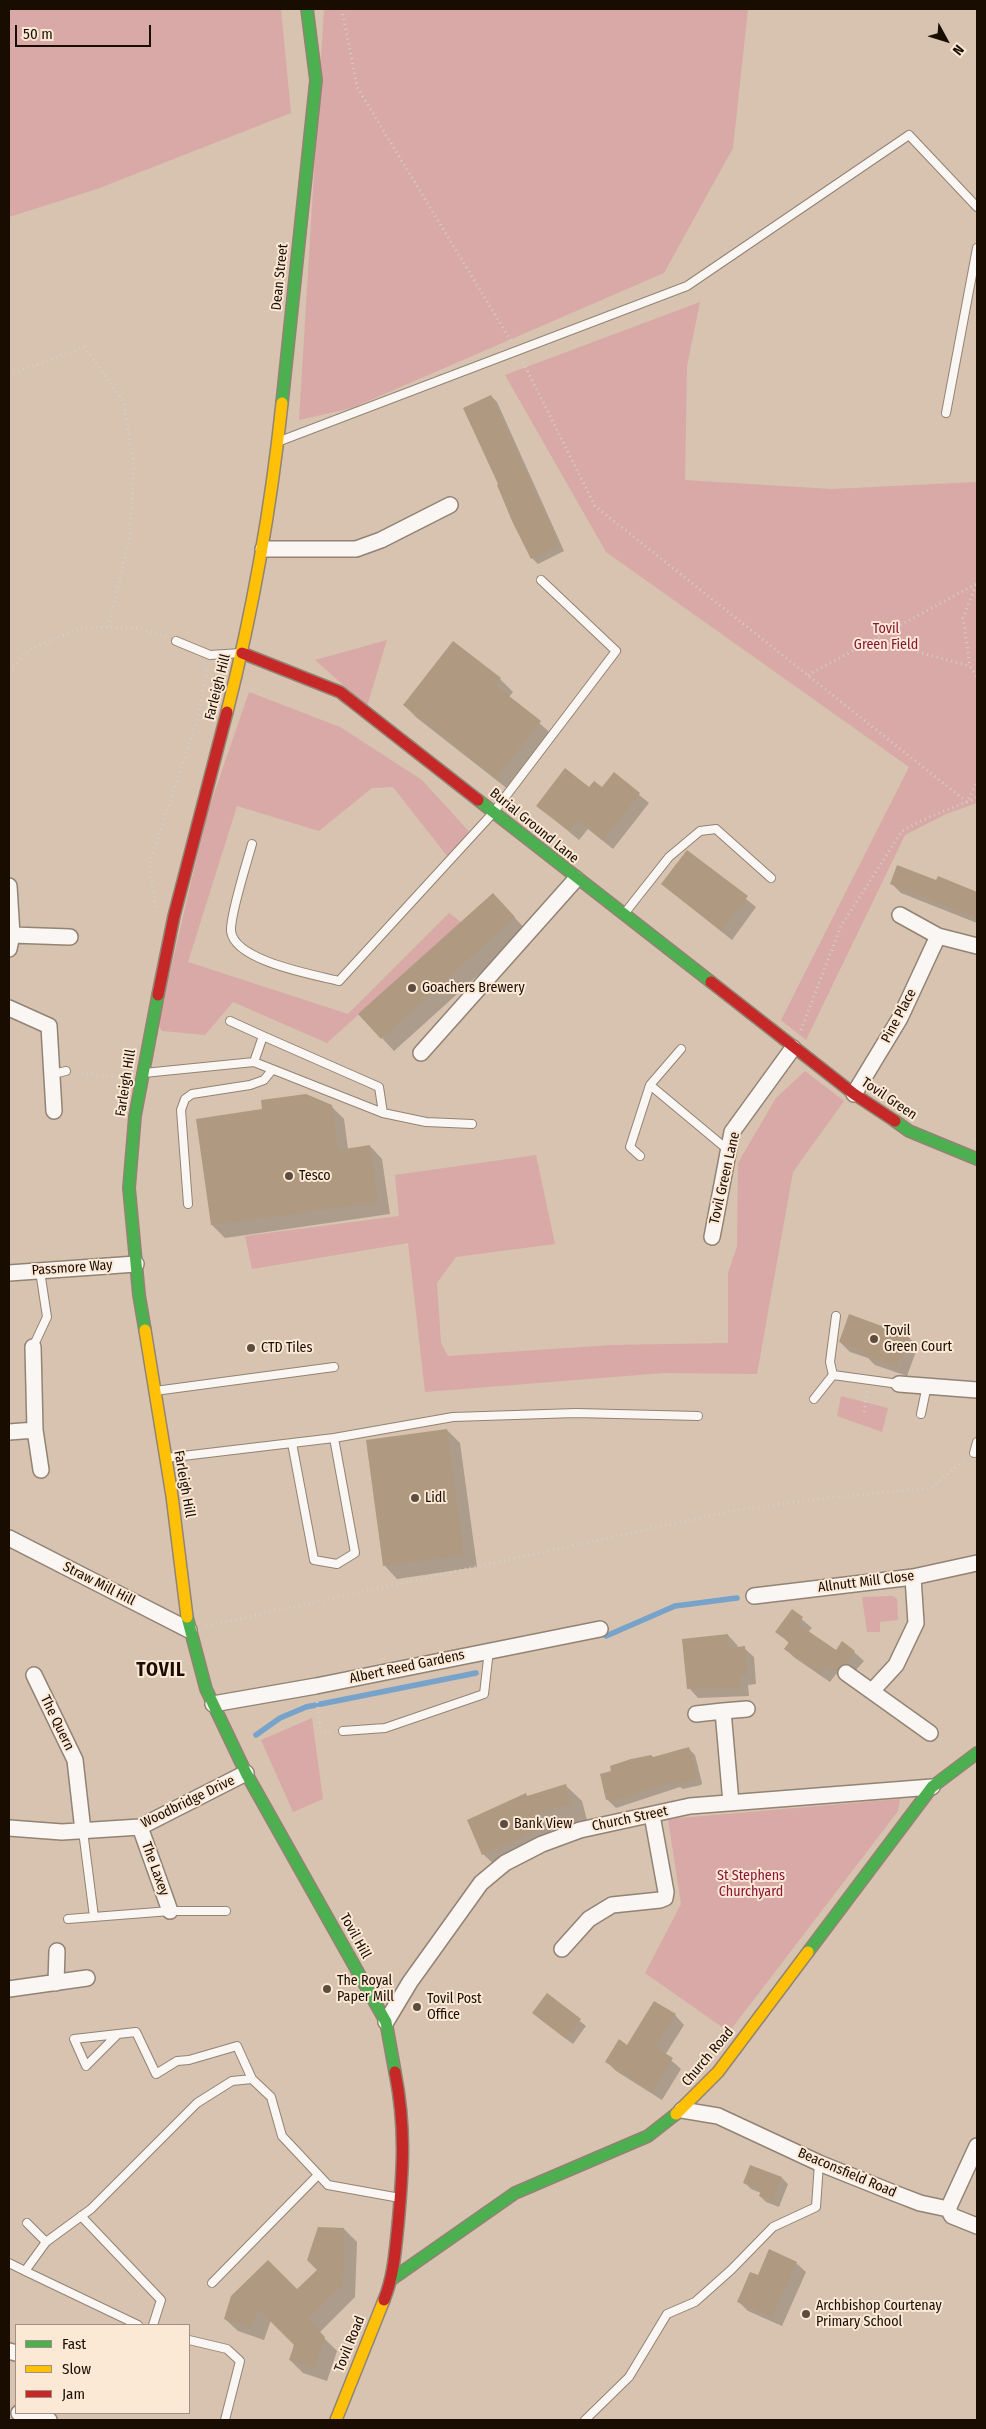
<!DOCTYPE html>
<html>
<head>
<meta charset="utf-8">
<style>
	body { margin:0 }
	#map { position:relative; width:986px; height:2429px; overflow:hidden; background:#d7c3af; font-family:"Fira Sans Condensed",sans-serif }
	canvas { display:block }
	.frame { position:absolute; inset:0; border:10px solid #190d02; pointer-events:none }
	.legend { position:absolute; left:15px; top:2324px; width:175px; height:90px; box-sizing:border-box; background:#fbe8d5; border:1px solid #a19081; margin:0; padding:6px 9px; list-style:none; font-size:15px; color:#190d02 }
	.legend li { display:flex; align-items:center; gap:10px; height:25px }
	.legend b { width:25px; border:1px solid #a19081 }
	.north { position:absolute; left:921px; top:15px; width:50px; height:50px; -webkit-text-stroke:4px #fbe8d5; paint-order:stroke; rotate:129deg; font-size:14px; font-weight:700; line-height:20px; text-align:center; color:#190d02 }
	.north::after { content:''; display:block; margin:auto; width:18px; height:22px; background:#190d02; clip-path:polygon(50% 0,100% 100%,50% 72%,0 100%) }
	.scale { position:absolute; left:15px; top:25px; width:136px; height:22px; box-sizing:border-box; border:2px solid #190d02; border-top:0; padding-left:6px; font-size:15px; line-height:18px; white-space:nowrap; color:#190d02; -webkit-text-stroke:4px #fbe8d5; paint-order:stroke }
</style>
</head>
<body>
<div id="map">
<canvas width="986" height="2429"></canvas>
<div class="frame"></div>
<ul class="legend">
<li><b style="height:6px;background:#4caf50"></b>Fast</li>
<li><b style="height:6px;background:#ffc107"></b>Slow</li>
<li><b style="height:6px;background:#c62828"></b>Jam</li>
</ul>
<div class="north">N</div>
<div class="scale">50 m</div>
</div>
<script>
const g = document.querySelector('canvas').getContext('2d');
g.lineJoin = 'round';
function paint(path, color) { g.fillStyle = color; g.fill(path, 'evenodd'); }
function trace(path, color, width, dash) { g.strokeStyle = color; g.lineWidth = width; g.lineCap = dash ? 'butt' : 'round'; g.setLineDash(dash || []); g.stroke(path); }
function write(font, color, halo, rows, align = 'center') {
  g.font = font + ' "Fira Sans Condensed",sans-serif'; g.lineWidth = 4; g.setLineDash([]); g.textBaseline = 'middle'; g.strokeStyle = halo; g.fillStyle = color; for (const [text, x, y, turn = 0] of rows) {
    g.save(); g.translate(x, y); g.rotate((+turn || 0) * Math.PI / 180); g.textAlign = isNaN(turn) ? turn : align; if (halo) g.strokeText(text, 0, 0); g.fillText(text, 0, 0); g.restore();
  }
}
const green = new Path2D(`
	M9,9H281L291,113L97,189L9,217Z
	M324,9H748L733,148L664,273L352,408L299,420Z
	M700,302L687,366L685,480L832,489L977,482V803L946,814L905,835L806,1040L781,1020L909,767L606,552L505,375Z
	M387,640L367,706L315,660Z
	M249,692L340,727L422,780L473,836L451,861L393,787L372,788L319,831L237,806L188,962L348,1014L449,913L461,922L327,1043L233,1002L205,1035L162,1031L158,1024L207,814Z
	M805,1071L844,1101L793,1172L757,1374L664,1373L425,1392L408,1243L252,1269L245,1236L399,1216L395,1175L536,1155L555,1244L456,1257L437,1283L441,1343L448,1356L611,1345L728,1343V1273L737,1246L738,1163L776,1098Z
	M841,1396L888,1408L882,1432L837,1416Z
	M893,1596L897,1599L898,1620L880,1622V1632H867L862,1597Z
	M312,1718L323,1799L293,1812L261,1740Z
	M900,1799L898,1811L729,2032L645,1973L681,1904L668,1819Z`);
const shadow = new Path2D(`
	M491,396L497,402L564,551L538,564L532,558Z
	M454,642L500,679L513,692L509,697L553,735L509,790L417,718L404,705Z
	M614,774L649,803L613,849L588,829L579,840L538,806L589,789H602Z
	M687,852L756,907L732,940L662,884Z
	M938,878L977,893V923L901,893L892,884L937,882Z
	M505,907L527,931L394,1051L382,1038Z
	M331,1106L344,1119L348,1149L370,1146L382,1159L390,1214L225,1238L212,1225Z
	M908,1337L918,1346L907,1376L875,1365L868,1358L850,1352L840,1342Z
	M447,1430L460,1443L477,1567L397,1579L385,1566Z
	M792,1611L812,1628L808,1632L836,1652H854L864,1661L846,1681L836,1674L830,1682L795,1658L785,1649L789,1643L777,1632Z
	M728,1635L737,1645L738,1648H744L754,1657L756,1684L748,1685L749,1696L698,1698L689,1688Z
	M689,1749L695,1755L702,1783L701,1785L683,1789L680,1787L616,1808L607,1799L653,1758Z
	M565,1785L582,1801L587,1820L551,1830L557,1844L500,1870L483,1854L528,1797Z
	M547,1995L586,2026L573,2044L540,2019Z
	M675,2015L684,2025L665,2055L681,2069L662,2100L616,2071L606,2061Z
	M782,2178L788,2184L779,2207L766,2202L760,2196L761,2193L751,2189L745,2183Z
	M344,2229L357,2242L355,2297L319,2333L337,2351L327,2381L303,2373L290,2360L295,2344L271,2320L264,2340L238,2331L225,2319L297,2291L319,2270Z
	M796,2263L806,2272L782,2326L748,2311L739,2302L758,2277Z`);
const stream = new Path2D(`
	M606,1636L675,1606L737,1598
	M256,1735L280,1718L306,1707L476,1673`);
const building = new Path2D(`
	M491,395L559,545L531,559L512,521L497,485L498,484L463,408Z
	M453,641L501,678L495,685L541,721L496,778L403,705Z
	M565,768L589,787L594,781L602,787L614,772L640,793L603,840L578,820L569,831L536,806Z
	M687,850L748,896L721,931L661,884Z
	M897,865L936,880L938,876L977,892V918L890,884Z
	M493,893L515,917L381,1039L358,1014Z
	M306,1094L332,1105L338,1150L370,1145L378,1202L211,1225L196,1119L262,1109L261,1100Z
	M849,1314L909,1336L897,1367L864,1355L865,1352L839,1342Z
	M447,1429L464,1555L383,1566L366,1440Z
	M792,1609L803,1617L798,1624L836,1650L842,1641L855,1651L846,1664L839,1667L837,1673L826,1665L820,1674L784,1649L789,1642L775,1632Z
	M728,1634L729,1648L745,1646L747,1675H739L740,1687L687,1689L682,1639Z
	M689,1747L697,1776L694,1779L675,1784V1781L609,1802V1799L606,1800L600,1774L611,1771L610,1766L631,1759L651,1755L653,1757Z
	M566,1784L571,1804L536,1814L542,1828L482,1855L467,1820L526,1793L527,1796Z
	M547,1993L581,2019L566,2039L532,2013Z
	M654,2001L676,2014L655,2047L673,2058L652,2091L605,2062L619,2039L627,2045Z
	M750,2165L782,2177L773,2202L759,2196L761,2190L743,2183Z
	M318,2227L344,2228L343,2284L308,2319L325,2337L314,2369L289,2360L294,2345L258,2309L251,2328L224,2319L231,2296L268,2260L297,2289L317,2270L307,2260Z
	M769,2249L797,2262L772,2317L737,2302L750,2272L758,2275Z`);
const path = new Path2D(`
	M342,9L357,87L511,341
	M523,362L595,506L967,802L977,781
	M9,375L84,347L124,402L134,468L130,536L108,628
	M976,585L963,618L970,666L977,677
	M874,640L970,666
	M9,670L32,648L84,627L138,628L166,638
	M808,675L976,584
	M156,907L149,865L197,720L208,666
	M801,1030L841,926L902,831L927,818L977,798
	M77,1072L122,1079
	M975,1140L977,1131
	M864,1412L868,1390
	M206,1626L731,1511L818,1499L931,1488L966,1459
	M317,1702L321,1733L331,1732`);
const lane = new Path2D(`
	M946,413L977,248
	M280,441L687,286L909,135L977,207
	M176,641L210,655L241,653
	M252,844C247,862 230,915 231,931C234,961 315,975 339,981L493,813L616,651L541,580
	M624,914L669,857L700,831L716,829L771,878
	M230,1021L263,1036
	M254,1062L263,1036L379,1087L383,1113
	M144,1073L254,1062L383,1113L426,1122L472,1124
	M53,1074L66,1071
	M650,1085L681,1049
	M640,1156L630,1147L650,1085L728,1150
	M188,1204L181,1110L185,1099L192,1094L250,1085L264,1080L272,1070
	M836,1316L830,1362L833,1375L899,1384
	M33,1347L47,1317L40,1271
	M155,1391L334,1367
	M814,1399L833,1375
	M921,1414L927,1385
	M292,1443L314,1560L337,1564L355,1553L334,1438
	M974,1453L977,1442
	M166,1458L334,1438L453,1417L576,1413L698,1416
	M343,1731L385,1728L484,1694L489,1650
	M83,1831L94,1917
	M68,1919L170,1911H226
	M118,2034L74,2039L86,2066L118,2034L136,2032L156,2074L177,2061L189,2060L237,2046L252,2079
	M81,2216L161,2300L153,2325
	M27,2223L46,2242
	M9,2263L25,2271
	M212,2283L318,2175
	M138,2325L25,2271L46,2242L91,2209L197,2103L232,2081L252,2079L271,2097L282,2136L328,2185L400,2198
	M189,2340L227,2349L240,2361L225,2420
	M585,2420L629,2377L667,2314L695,2302L731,2270L773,2227L816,2207L819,2163`);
const street = new Path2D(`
	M263,549H356L381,540L450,505
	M9,886L12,935L9,949
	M900,915L938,936L977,946
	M12,935L70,937
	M9,1008L49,1026L54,1111
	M421,1053L576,879
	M854,1094L900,1018L938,936
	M712,1237L732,1132L793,1048
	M9,1273L136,1264
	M33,1347L35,1430L41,1470
	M899,1384L977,1390
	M9,1432L35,1430
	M9,1538L189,1630
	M754,1596L913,1577L977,1563
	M846,1673L930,1733
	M34,1675L75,1760L83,1831
	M872,1691L896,1665L916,1623L913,1577
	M213,1704L316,1686L600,1629
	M723,1711L747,1709
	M696,1714L723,1711L731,1803
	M140,1827L170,1911
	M9,1828L62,1832L140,1827L246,1773
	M562,1949L589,1919L612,1905L660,1900L665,1898L666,1892L652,1815
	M56,1983L57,1951
	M9,1989L87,1978
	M386,2022L410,1982L481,1883L505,1863L542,1844L580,1830L690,1806L932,1787
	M682,2110L718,2116L819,2163L894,2193L920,2203L948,2209L977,2146
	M948,2209L952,2216L977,2226
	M9,2351L16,2353
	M19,2413L49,2420`);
const fast = new Path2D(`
	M282,403L316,80L307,9
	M478,800L711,982
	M895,1121L909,1131L977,1159
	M145,1330L139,1295L129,1188L135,1116L158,995
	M187,1617L206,1689L246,1773L386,2022L395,2072
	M808,1952L932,1787L977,1753
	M392,2279L515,2193L648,2136L676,2114`);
const slow = new Path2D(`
	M227,712C253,610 271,508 282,403
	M145,1330L172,1496L187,1617
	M676,2114L718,2072L808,1952
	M336,2420L384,2300`);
const jam = new Path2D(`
	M242,653L340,692L478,800
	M711,982L854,1094L895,1121
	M158,995L174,916L227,712
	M384,2300C394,2275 395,2252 398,2225C403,2170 406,2127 395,2072`);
const markers = [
	[412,988,5,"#5c4d3f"],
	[289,1176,5,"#5c4d3f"],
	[874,1339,5,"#5c4d3f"],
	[251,1348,5,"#5c4d3f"],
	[415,1498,5,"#5c4d3f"],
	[504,1824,5,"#5c4d3f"],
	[327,1989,5,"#5c4d3f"],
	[417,2007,5,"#5c4d3f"],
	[806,2314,5,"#5c4d3f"]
];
const streetNames = [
	["Dean Street",280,277,-84],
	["Farleigh Hill",218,687,-76],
	["Burial Ground Lane",534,826,39],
	["Pine Place",899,1016,-62],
	["Farleigh Hill",126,1083,-81],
	["Tovil Green",889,1099,34],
	["Tovil Green Lane",725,1178,-77],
	["Passmore Way",72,1268,-4],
	["Farleigh Hill",184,1484,80],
	["Allnutt Mill Close",866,1582,-7],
	["Straw Mill Hill",99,1584,27],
	["Albert Reed Gardens",407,1667,-12],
	["The Quern",57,1723,64],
	["Woodbridge Drive",188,1802,-26],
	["Church Street",630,1819,-12],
	["The Laxey",155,1869,70],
	["Tovil Hill",355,1936,61],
	["Church Road",708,2057,-50],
	["Beaconsfield Road",847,2173,23],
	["Tovil Road",350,2344,-68]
];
const parkNames = [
	["Tovil",886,629],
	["Green Field",886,645],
	["St Stephens",751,1876],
	["Churchyard",751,1892]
];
const poiNames = [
	["Goachers Brewery",422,988],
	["Tesco",299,1176],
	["Tovil",884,1331],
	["Green Court",884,1347],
	["CTD Tiles",261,1348],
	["Lidl",425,1498],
	["Bank View",514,1824],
	["The Royal",337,1981],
	["Paper Mill",337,1997],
	["Tovil Post",427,1999],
	["Office",427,2015],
	["Archbishop Courtenay",816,2306],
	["Primary School",816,2322]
];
const districtNames = [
	["TOVIL",161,1671]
];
paint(green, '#d8a9a6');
paint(shadow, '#0003');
trace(stream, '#77a2ca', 5.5);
paint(building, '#af9981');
trace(lane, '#928374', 10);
trace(street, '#928374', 18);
trace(fast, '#928374', 14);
trace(slow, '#928374', 14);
trace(jam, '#928374', 14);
trace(path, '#d5cfc8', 3, [1, 4]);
trace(lane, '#f9f6f3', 8);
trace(street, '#f9f6f3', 15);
trace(fast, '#4caf50', 11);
trace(slow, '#ffc107', 11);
trace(jam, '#c62828', 11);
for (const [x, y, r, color] of markers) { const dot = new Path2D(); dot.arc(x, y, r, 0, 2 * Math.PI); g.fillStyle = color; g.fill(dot); trace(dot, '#fbe8d5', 2); }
write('14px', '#190d02', '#fbe8d5', streetNames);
write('14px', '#8a153b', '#fbe8d5', parkNames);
write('14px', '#190d02', '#fbe8d5', poiNames, 'left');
g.letterSpacing = '1px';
write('bold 19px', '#190d02', '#fbe8d5', districtNames);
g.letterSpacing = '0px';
</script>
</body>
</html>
